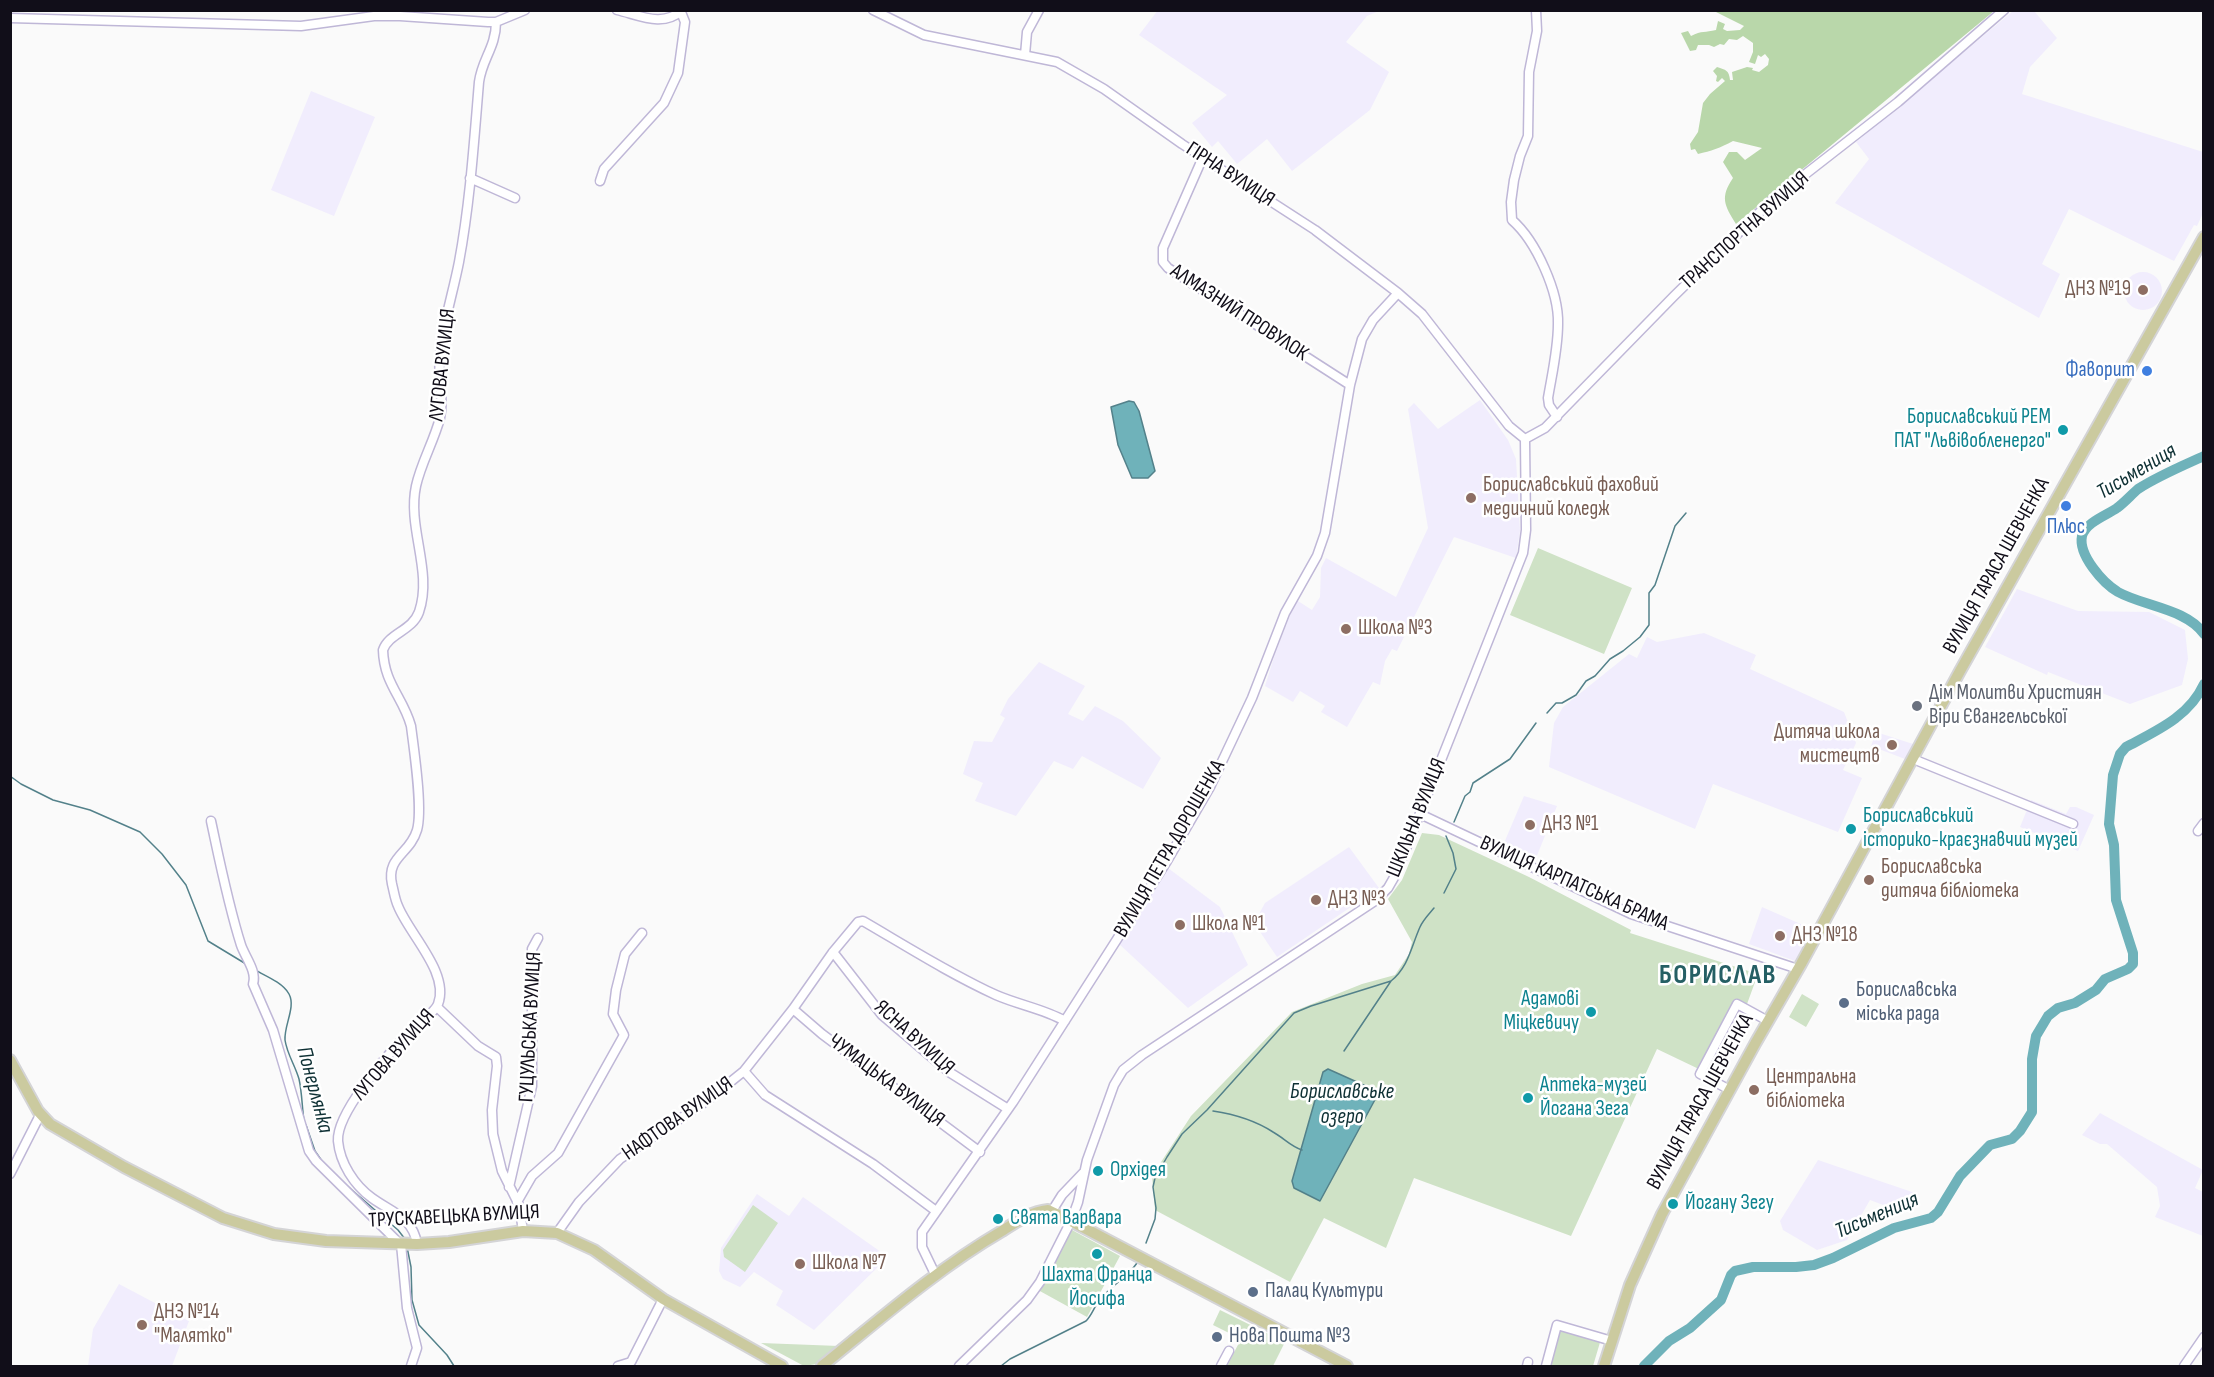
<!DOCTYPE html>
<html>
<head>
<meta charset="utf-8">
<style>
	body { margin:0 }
	#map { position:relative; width:2214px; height:1377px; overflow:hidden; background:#fafafa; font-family:"Sofia Sans Condensed",sans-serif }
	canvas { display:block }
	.frame { position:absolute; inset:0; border:12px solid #110e19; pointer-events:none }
</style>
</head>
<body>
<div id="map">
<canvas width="2214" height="1377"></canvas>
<div class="frame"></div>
</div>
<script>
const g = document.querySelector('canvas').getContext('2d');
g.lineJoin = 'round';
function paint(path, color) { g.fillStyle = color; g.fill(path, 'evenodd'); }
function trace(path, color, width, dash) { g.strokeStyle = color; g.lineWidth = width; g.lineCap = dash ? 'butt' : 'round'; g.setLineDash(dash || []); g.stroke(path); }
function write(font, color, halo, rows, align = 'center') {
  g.font = font + ' "Sofia Sans Condensed",sans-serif'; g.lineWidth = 5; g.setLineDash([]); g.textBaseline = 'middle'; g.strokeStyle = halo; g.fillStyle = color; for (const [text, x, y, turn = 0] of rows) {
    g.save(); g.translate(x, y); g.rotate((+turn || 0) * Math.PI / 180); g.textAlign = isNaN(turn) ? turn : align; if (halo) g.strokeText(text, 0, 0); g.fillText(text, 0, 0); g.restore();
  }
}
const built = new Path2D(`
	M1158,10L1379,11L1367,16L1346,42L1389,72L1370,110L1292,171L1267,139L1237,164L1218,141L1212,147L1192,123L1227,95L1139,35Z
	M2013,11H2034L2057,38L2030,67L2022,94L2203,152V213L2197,226L2194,225L2174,261L2069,209L2042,264L2060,274L2039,318L1835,203L1869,159L1856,142Z
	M311,91L375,117L334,216L271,190Z
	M2124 291a19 19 0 1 1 38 0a19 19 0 1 1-38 0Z
	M1480,400L1508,440L1516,459L1520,531L1516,558L1454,537L1397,651L1392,649L1385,661L1380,685L1373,682L1347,727L1321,712L1325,706L1300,691L1293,702L1265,686L1275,654L1294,605L1298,601L1312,610L1320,597L1321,568L1326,558L1396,597L1428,528L1408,409L1414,403L1438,429Z
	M2017,589L2078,611L2149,612L2185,630L2188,659L2182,685L2130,704L2048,672L2047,675L1985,647Z
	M1704,633L1756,655L1750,669L1844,712L1856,743L1843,770L1862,778L1838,832L1713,784L1695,829L1549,767L1554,723L1563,707L1629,654L1637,658L1647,637L1657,642Z
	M1039,662L1085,686L1068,714L1083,721L1095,706L1123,721L1161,758L1143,789L1082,756L1073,769L1054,761L1016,816L975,801L983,783L963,774L974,741L992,742L1005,718L1000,715L1008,699Z
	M1876,732L1913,744L1905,759L1871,746Z
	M1524,796L1557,806L1536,858L1504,843Z
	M2031,800L2066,814L2070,807H2076L2094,815L2078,851L2020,827Z
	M1349,847L1379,888L1277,957L1254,923L1265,903Z
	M1168,868L1220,907L1248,965L1188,1008L1118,943Z
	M1762,907L1812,929L1795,961L1749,944Z
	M2100,1113L2203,1170L2195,1188L2203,1192V1236L2155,1217L2160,1206L2157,1187L2107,1144H2100L2082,1135Z
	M1818,1160L1915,1193L1908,1199L1909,1202L1899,1211L1870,1200L1847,1240L1817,1250L1783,1230L1780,1221Z
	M757,1194L789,1216L803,1197L888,1257L814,1330L776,1305L783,1291L754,1272L740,1287L723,1279L719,1271L721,1248Z
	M119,1284L189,1321L172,1366H88L93,1329Z`);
const green = new Path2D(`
	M1538,548L1632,588L1604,654L1510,615Z
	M1422,833L1439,835L1529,877L1631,930L1630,933L1758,974L1747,1004L1740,1002L1703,1071L1657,1049L1571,1236L1414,1178L1386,1248L1324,1218L1290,1282L1155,1210L1152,1176L1191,1116L1292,1012L1362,984L1395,975L1409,954L1412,942L1388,899L1402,880Z
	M1802,994L1819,1004L1806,1027L1789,1017Z
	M753,1205L778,1223L745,1272L724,1257L723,1250Z
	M1072,1230L1120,1256L1087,1317L1038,1290Z
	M1220,1310L1285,1342L1273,1366H1227L1241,1339L1213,1325Z
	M1559,1328L1601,1339L1593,1366H1548Z
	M761,1343L839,1346L817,1364L804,1366Z`);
const forest = new Path2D(`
	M1714,11H1994L1736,224C1724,205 1720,197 1733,178L1723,162L1729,152H1737L1745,160L1762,148L1733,141C1720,148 1711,151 1698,154L1695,149L1691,150L1690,144L1698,132L1703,103L1710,94L1725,81L1722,78L1718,82L1716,81L1717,76L1713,71L1717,67C1726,70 1729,70 1730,80H1733L1732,72L1747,67L1753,68L1752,70L1759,72L1768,65L1769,59L1765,54L1761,57L1758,55L1755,64L1749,62L1753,52V43L1743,36L1737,40L1729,39L1724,45L1720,44L1714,47L1709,45H1698L1696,50L1690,51L1681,33L1688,31L1691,36C1702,30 1705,33 1716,30L1718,21L1725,24L1723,29L1727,31L1740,30L1744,26Z`);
const water = new Path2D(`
	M1129,401L1134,402L1139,411L1155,471L1148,478H1132L1118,445L1111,407Z
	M1328,1069L1377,1091V1096L1320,1201L1294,1188L1292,1181L1323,1072Z`);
const stream = new Path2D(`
	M1547,713L1556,703H1562L1576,695L1586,681L1595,676L1610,659L1623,651L1640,637L1649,625V593L1655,585L1675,526L1686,513
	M10,776L21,784L53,800L90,810L140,832L162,854L186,885L208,941L246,964
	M1454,822L1465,796L1470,792L1473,783L1510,759L1536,723
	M1444,893L1456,869L1453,853L1446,836
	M255,970C266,976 283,983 289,994C296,1007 284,1025 285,1040C287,1054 295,1065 299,1079C302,1092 302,1107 304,1121
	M1344,1051L1391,981C1409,966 1411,947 1420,927C1423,920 1429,914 1434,908
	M1213,1111C1233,1114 1256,1121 1273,1132C1284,1138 1290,1146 1302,1150
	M306,1125L315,1151L324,1164
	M345,1184L398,1230L405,1239
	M1146,1243L1155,1219L1156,1208L1153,1187L1155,1178L1167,1157L1182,1134L1207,1110L1294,1013L1311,1006L1391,981
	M407,1247L411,1267L412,1300L419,1325L447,1355L454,1366
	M1001,1366L1010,1359L1086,1321C1092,1315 1094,1307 1099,1301C1110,1286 1126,1279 1137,1263`);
const river = new Path2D(`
	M2204,456C2182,466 2158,476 2138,489C2131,495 2125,502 2117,508C2107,515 2086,522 2082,536C2078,555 2103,583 2118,592C2143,606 2187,609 2204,634
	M1644,1366L1669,1341L1690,1328L1721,1300L1731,1275L1735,1271L1753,1267H1796L1814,1265L1833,1258L1894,1228L1931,1218L1938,1212L1960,1176L1990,1145L2012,1139L2020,1131L2032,1112V1059L2036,1036L2048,1016L2058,1008L2075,1003L2096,990L2105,979L2128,969L2133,964V953L2116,900L2114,845L2109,824L2113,775L2120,754L2126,747C2156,731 2189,717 2204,684`);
const minor = new Path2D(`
	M617,10C639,15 663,28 682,10
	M873,10L924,35L1057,62L1104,89L1182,144L1315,230L1398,293L1422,314L1509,426L1525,439
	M1536,10L1537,31L1529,72L1528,136L1520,156L1514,180L1511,202L1512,220C1536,241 1559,292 1558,324C1558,349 1552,374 1548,398L1549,405L1557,417
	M10,18L301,26L374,16H400L488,22H496L525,10
	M1025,55L1027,32L1039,10
	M1203,157L1163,248V262L1168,268L1350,385
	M470,178L515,198
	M600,181L604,169L664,103L678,73L685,22L681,12
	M1525,439L1545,428L1674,296L1771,201L1898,102L2004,10
	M1918,761L2073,824
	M1420,814L1631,914L1798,969
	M211,821C220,863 228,904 241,945C245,957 257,971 253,984L273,1030L309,1151L316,1161L399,1243
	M2198,831L2204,823
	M833,952L882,1015L949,1072L1008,1109
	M437,1007L478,1046L496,1057L497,1066L492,1110L493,1134L502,1171L519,1205L523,1231
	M793,1009L822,1034L980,1152
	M744,1071L765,1095L873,1164L936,1211
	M1730,1090L1700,1074L1737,1004L1768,1021
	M10,1174L40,1115
	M509,1187L532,1086V949L538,938
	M517,1202L532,1176L558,1153L624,1035L613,1014L616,990L625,954L642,933
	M1052,1211L1062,1195L1083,1173
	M557,1233L579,1202L620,1159L708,1100L744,1071L793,1009L833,952L858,922L863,921C906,946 950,974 996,995C1019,1005 1044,1009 1065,1021
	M401,1244L407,1308L417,1348L411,1366
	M417,1244C413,1217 391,1212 372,1198C354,1185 340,1163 338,1141C336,1114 386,1056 406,1036C413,1028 434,1014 438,1004C450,973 409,934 398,906C395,900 394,892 392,884C386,857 410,854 417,830C423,809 414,750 411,726C403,697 384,684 383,650C389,633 412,631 419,612C433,571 407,528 416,486C421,463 434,441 440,418C445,396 437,377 440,355C443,323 453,293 459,262C470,203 474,142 479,82C482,59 496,47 496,22
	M935,1274L922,1247V1232L1013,1102L1167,861L1210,787L1252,698L1285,613L1317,556L1325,533L1350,385L1362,339L1373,320L1398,293
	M618,1366L631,1362L663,1299
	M959,1366L1027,1300L1040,1282L1071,1221L1078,1202L1087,1160L1114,1085L1123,1070L1142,1055L1375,901L1388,888L1396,874L1523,553L1526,530L1525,439
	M1221,1366L1229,1351
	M1527,1366L1528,1362
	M1546,1366L1557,1325L1612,1341
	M2184,1366L2204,1337`);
const major = new Path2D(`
	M10,1060L38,1111L50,1124L124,1167L223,1218L274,1234L326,1241L417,1244L449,1242L523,1231L557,1233L594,1250L663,1299L782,1366
	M822,1366C880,1319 937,1269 1002,1231C1016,1222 1030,1212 1048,1210L1071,1221L1347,1366
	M1604,1366L1630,1285L1662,1214L1756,1042L1801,964L1960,671L2204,237`);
const markers = [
	[2143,290,6,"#8d6e63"],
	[2147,371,6,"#3f7fe0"],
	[2063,430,6,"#0f9aa8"],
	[1471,498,6,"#8d6e63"],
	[2066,506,6,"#3f7fe0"],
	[1346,629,6,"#8d6e63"],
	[1917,706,6,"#6b7280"],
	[1892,745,6,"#8d6e63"],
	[1530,825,6,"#8d6e63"],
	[1851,829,6,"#0f9aa8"],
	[1869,880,6,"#8d6e63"],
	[1316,900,6,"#8d6e63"],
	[1180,925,6,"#8d6e63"],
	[1780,936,6,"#8d6e63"],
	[1844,1003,6,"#5c6f8a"],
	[1591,1012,6,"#0f9aa8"],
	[1754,1090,6,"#8d6e63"],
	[1528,1098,6,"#0f9aa8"],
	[1098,1171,6,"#0f9aa8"],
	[1673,1204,6,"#0f9aa8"],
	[998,1219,6,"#0f9aa8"],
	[1097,1254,6,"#0f9aa8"],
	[800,1264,6,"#8d6e63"],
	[1253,1292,6,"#5c6f8a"],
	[142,1325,6,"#8d6e63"],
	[1217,1337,6,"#5c6f8a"]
];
const streetNames = [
	["ГІРНА ВУЛИЦЯ",1230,175,33],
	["ТРАНСПОРТНА ВУЛИЦЯ",1745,231,-42],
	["АЛМАЗНИЙ ПРОВУЛОК",1239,313,33],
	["ЛУГОВА ВУЛИЦЯ",443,365,-84],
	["ВУЛИЦЯ ТАРАСА ШЕВЧЕНКА",1997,566,-61],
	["ШКІЛЬНА ВУЛИЦЯ",1417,818,-68],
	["ВУЛИЦЯ ПЕТРА ДОРОШЕНКА",1170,849,-60],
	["ВУЛИЦЯ КАРПАТСЬКА БРАМА",1574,884,24],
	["ГУЦУЛЬСЬКА ВУЛИЦЯ",531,1027,-87],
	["ЯСНА ВУЛИЦЯ",914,1038,42],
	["ЛУГОВА ВУЛИЦЯ",394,1055,-49],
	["ЧУМАЦЬКА ВУЛИЦЯ",886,1081,37],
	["ВУЛИЦЯ ТАРАСА ШЕВЧЕНКА",1701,1102,-61],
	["НАФТОВА ВУЛИЦЯ",678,1119,-35],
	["ТРУСКАВЕЦЬКА ВУЛИЦЯ",454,1217,-3]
];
const educationNames = [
	["ДНЗ №19",2131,290,"right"],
	["Бориславський фаховий",1483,486],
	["медичний коледж",1483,510],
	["Школа №3",1358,629],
	["Дитяча школа",1880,733,"right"],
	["мистецтв",1880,757,"right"],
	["ДНЗ №1",1542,825],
	["Бориславська",1881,868],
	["дитяча бібліотека",1881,892],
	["ДНЗ №3",1328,900],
	["Школа №1",1192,925],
	["ДНЗ №18",1792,936],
	["Центральна",1766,1078],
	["бібліотека",1766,1102],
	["Школа №7",812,1264],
	["ДНЗ №14",154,1313],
	["\"Малятко\"",154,1337]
];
const shopNames = [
	["Фаворит",2135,371],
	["Плюс",2066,528,"center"]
];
const cultureNames = [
	["Бориславський РЕМ",2051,418,"right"],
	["ПАТ \"Львівобленерго\"",2051,442,"right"],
	["Бориславський",1863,817],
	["історико-краєзнавчий музей",1863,841],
	["Адамові",1579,1000,"right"],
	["Міцкевичу",1579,1024,"right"],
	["Аптека-музей",1540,1086],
	["Йогана Зега",1540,1110],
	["Орхідея",1110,1171],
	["Йогану Зегу",1685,1204],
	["Свята Варвара",1010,1219],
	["Шахта Франца",1097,1276,"center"],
	["Йосифа",1097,1300,"center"]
];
const worshipNames = [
	["Дім Молитви Християн",1929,694],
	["Віри Євангельської",1929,718]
];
const serviceNames = [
	["Бориславська",1856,991],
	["міська рада",1856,1015],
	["Палац Культури",1265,1292],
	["Нова Пошта №3",1229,1337]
];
const waterNames = [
	["Тисьмениця",2137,472,-31],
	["Понерлянка",314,1090,75],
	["Бориславське",1342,1092],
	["озеро",1342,1117],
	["Тисьмениця",1877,1216,-23]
];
const districtNames = [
	["БОРИСЛАВ",1718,976]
];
paint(built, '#f1edfd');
paint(green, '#cfe2c6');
paint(forest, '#b9d7aa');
paint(water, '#6fb2ba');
trace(water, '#53818a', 1.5);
trace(stream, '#53818a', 1.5);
trace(river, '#6fb2ba', 10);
trace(minor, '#bfb7d7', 11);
trace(major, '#d4d4d6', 14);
trace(minor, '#fff', 8);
trace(major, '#cbca9f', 10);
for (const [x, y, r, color] of markers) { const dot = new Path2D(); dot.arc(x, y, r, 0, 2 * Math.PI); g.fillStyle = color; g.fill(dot); trace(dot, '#fff', 2); }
write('21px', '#110e19', '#fff', streetNames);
write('21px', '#785e54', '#fff', educationNames, 'left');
write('21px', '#366cbe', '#fff', shopNames, 'right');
write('21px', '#0d838f', '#fff', cultureNames, 'left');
write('21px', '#5b616d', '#fff', worshipNames, 'left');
write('21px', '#4e5e75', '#fff', serviceNames, 'left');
write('italic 22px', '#0e3034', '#fff', waterNames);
g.letterSpacing = '1.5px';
write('bold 27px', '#255f64', '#fff', districtNames);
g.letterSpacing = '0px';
</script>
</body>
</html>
